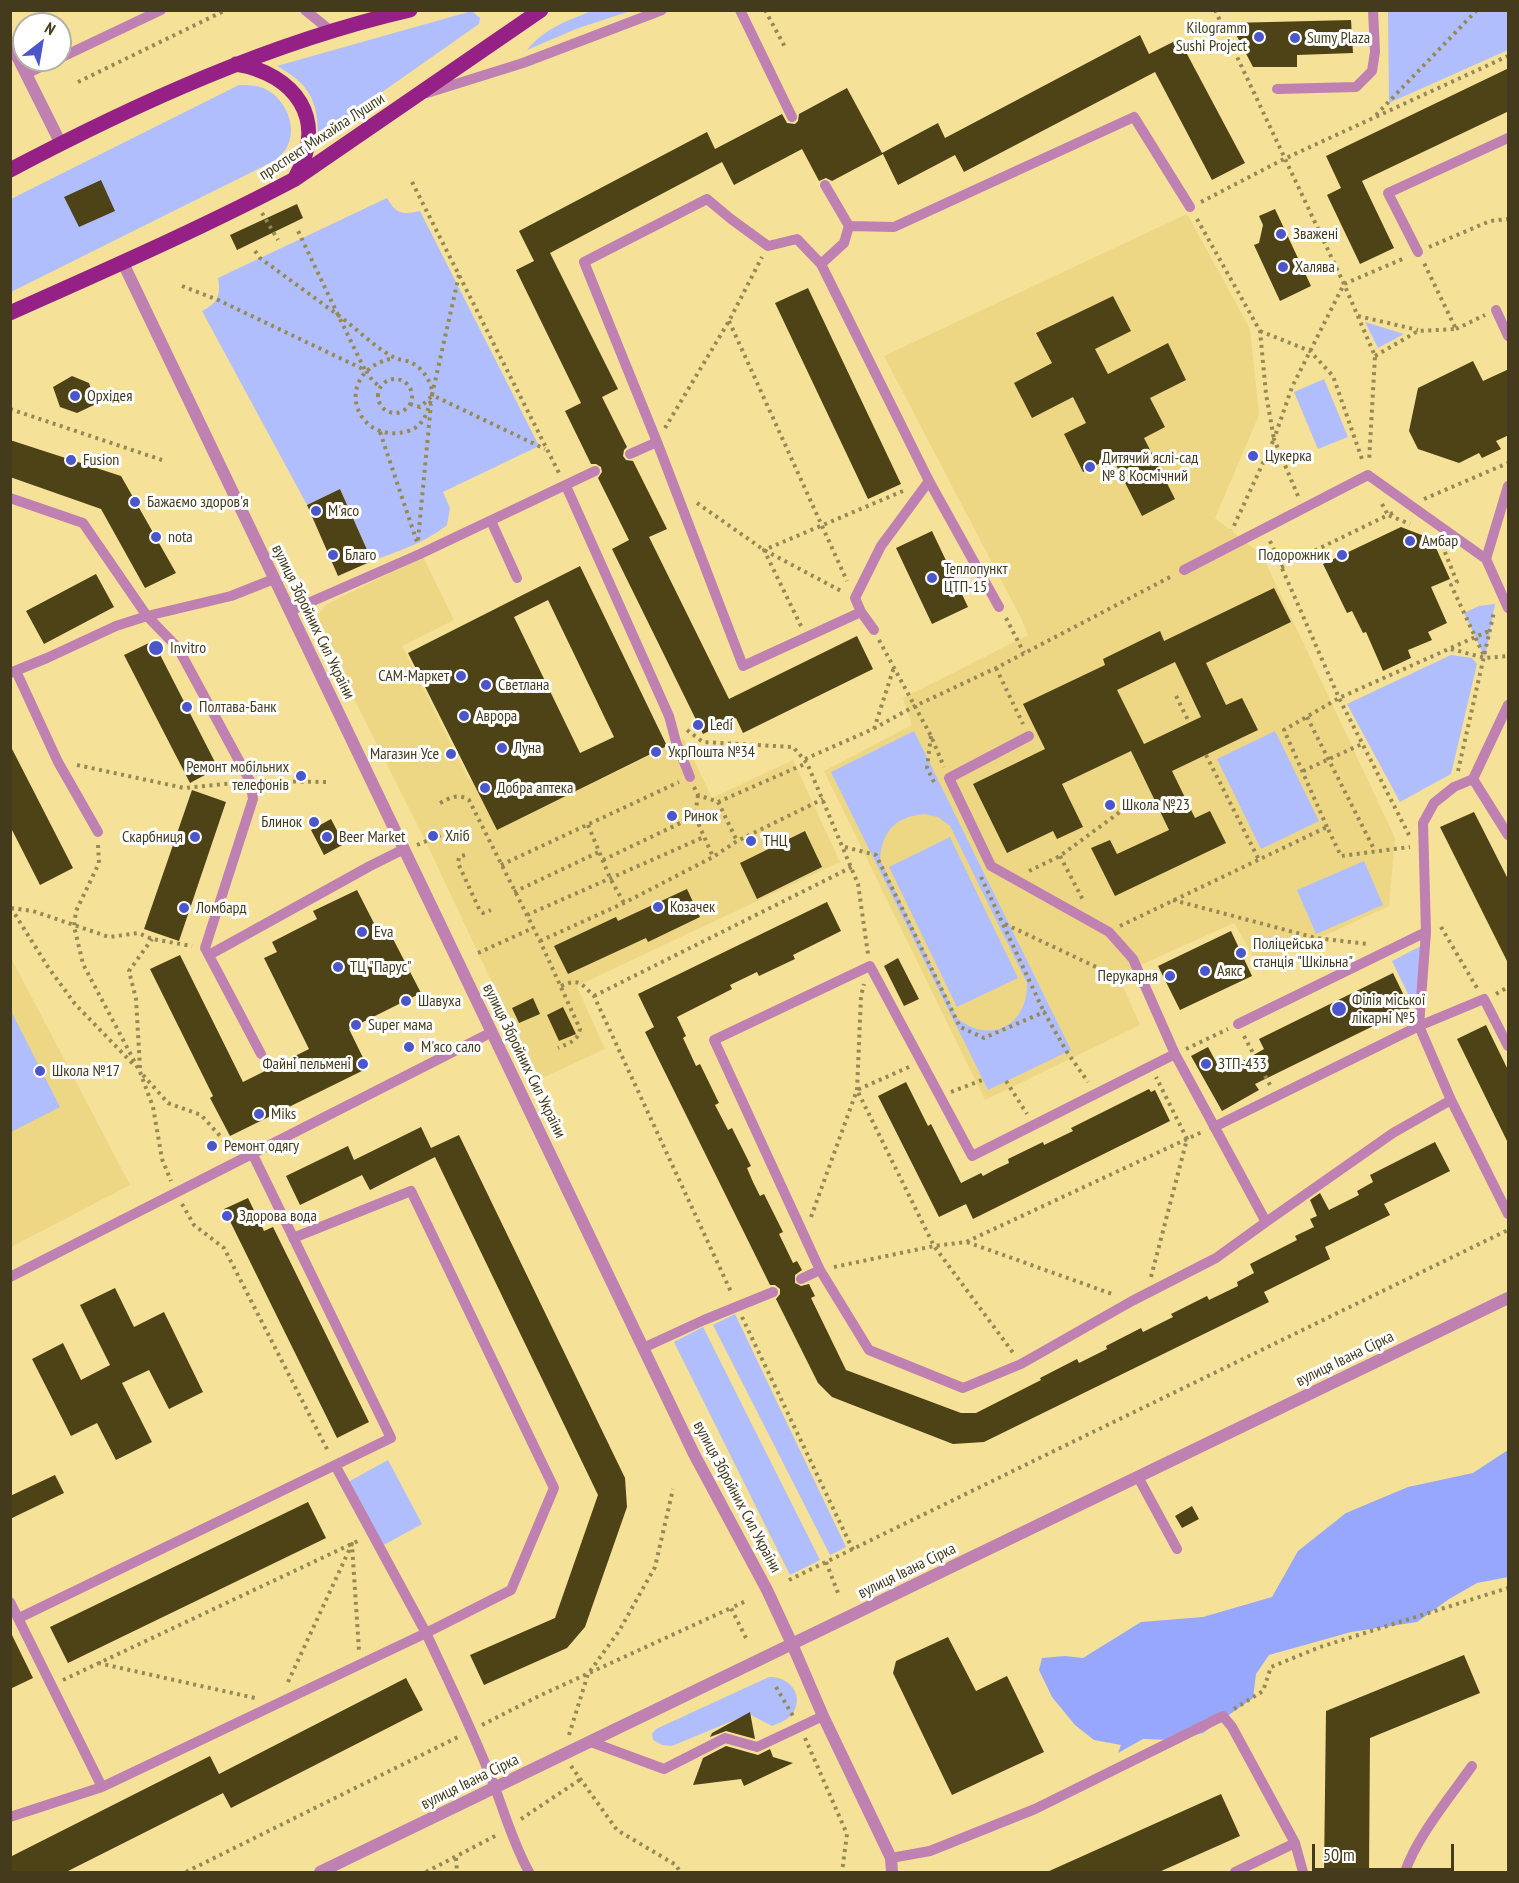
<!DOCTYPE html>
<html>
<head>
<meta charset="utf-8">
<style>
	body { margin:0 }
	#map { position:relative; width:1519px; height:1883px; overflow:hidden; background:#f5e197; font-family:"PT Sans Narrow",sans-serif }
	canvas { display:block }
	.frame { position:absolute; inset:0; border:12px solid #443b1d; pointer-events:none }
	.north { position:absolute; left:12px; top:12px; width:60px; height:60px; box-sizing:border-box; background:#fff; border:2px solid #b4b1a5; border-radius:50%; rotate:31deg; font-size:16px; font-weight:700; line-height:24px; text-align:center; color:#443b1d }
	.north::after { content:''; display:block; margin:auto; width:21px; height:27px; background:#4c56cb; clip-path:polygon(50% 0,100% 100%,50% 72%,0 100%) }
	.scale { position:absolute; left:1312px; top:1844px; width:142px; height:27px; box-sizing:border-box; border:3px solid #443b1d; border-top:0; padding-left:8px; font-size:18px; line-height:21px; white-space:nowrap; color:#443b1d; -webkit-text-stroke:4px #fff; paint-order:stroke }
</style>
</head>
<body>
<div id="map">
<canvas width="1519" height="1883"></canvas>
<div class="frame"></div>
<div class="north">N</div>
<div class="scale">50 m</div>
</div>
<script>
const g = document.querySelector('canvas').getContext('2d');
g.lineJoin = 'round';
function paint(path, color) { g.fillStyle = color; g.fill(path, 'evenodd'); }
function trace(path, color, width, dash) { g.strokeStyle = color; g.lineWidth = width; g.lineCap = dash ? 'butt' : 'round'; g.setLineDash(dash || []); g.stroke(path); }
function write(font, color, halo, rows, align = 'center') {
  g.font = font + ' "PT Sans Narrow",sans-serif'; g.lineWidth = 6; g.setLineDash([]); g.textBaseline = 'middle'; g.strokeStyle = halo; g.fillStyle = color; for (const [text, x, y, turn = 0] of rows) {
    g.save(); g.translate(x, y); g.rotate((+turn || 0) * Math.PI / 180); g.textAlign = isNaN(turn) ? turn : align; if (halo) g.strokeText(text, 0, 0); g.fillText(text, 0, 0); g.restore();
  }
}
const built = new Path2D(`
	M1187,214L1250,329L1259,415L1215,518L1262,555L1395,838L1389,906L1259,966L1234,923L1118,975L1140,1025L985,1100L824,771L912,725L903,698L1028,635L1021,618L884,356Z
	M423,557L454,620L402,646L469,780H472L497,830L684,739L712,798L793,760L840,862L581,984L577,987L605,1049L538,1080L426,842L320,631L318,615L327,604Z
	M10,956L130,1185L11,1247H10Z`);
const green = new Path2D(`
	M472,11L480,18L479,24L318,137C318,100 309,84 277,66Z
	M592,11H630L576,29L527,50C544,29 568,20 592,11Z
	M1388,11H1508V50L1389,103Z
	M239,85C247,85 255,85 263,88C285,97 299,127 286,149C283,153 279,156 276,160L11,292V199Z
	M387,198C396,214 402,215 420,211L539,446L443,492L450,508L447,525C425,543 398,551 372,561L340,489L307,505L202,311C218,303 221,295 218,278Z
	M1365,322L1404,334L1378,348Z
	M1324,379L1348,437L1318,449L1294,392Z
	M1495,604L1485,658L1464,613L1479,606Z
	M1451,655L1472,658L1477,664L1451,774L1400,802L1347,704Z
	M914,731L1071,1050L988,1090L831,772ZM924,814L938,817L950,826L1027,983C1028,1026 990,1045 957,1018L880,860C882,831 895,817 924,814Z
	M1275,731L1319,821L1261,849L1217,759Z
	M950,837L1018,978L957,1007L889,867Z
	M1364,861L1383,905L1316,934L1297,890Z
	M1421,946L1418,1002L1413,1004L1392,961Z
	M11,1011L60,1107L11,1132H10Z
	M735,1314L846,1547L830,1555L713,1325Z
	M703,1327L820,1560L790,1575L674,1342Z
	M388,1460L422,1524L382,1546L348,1482Z
	M769,1677C788,1676 805,1694 793,1713C788,1720 779,1723 772,1726L749,1714L672,1746L662,1745L653,1740L652,1734L656,1729Z`);
const forest = new Path2D(`
	M1508,1450V1577L1477,1583L1449,1599L1417,1622L1351,1632L1269,1655L1256,1674L1253,1698L1203,1733L1173,1740L1143,1739L1118,1753L1121,1745L1094,1740L1075,1725L1052,1697L1039,1670L1042,1658L1065,1656L1083,1658L1141,1622L1203,1617L1272,1597L1298,1551L1346,1513L1408,1487L1473,1473Z`);
const building = new Path2D(`
	M1351,20L1353,53L1297,55V67H1253L1230,23Z
	M1140,35L1149,54L1179,39L1245,163L1212,180L1155,72L964,172L955,155L898,185L883,154L832,181L826,178L819,181L802,149L734,185L722,162L550,253L618,389L602,397L627,447L624,450L623,456L626,460L633,461L667,529L649,537L729,699L857,636L873,669L743,733L736,718L703,734L612,549L629,540L598,478L602,472L601,467L596,464H591L565,411L581,403L516,270L534,261L519,231L707,132L715,149L782,114L787,123L795,124L798,121L799,114L847,88L882,153L938,123L945,138Z
	M1509,68V111L1362,181L1394,248L1360,264L1327,195L1341,188L1326,156Z
	M101,180L115,211L79,227L64,197Z
	M297,204L303,218L237,250L230,235Z
	M1275,209L1311,286L1280,301L1254,245L1259,243L1263,225L1259,216Z
	M808,288L901,484L868,499L775,303Z
	M1113,296L1131,331L1095,349L1108,374L1168,343L1186,380L1150,398L1165,427L1144,438L1175,499L1142,516L1112,457L1083,472L1064,434L1086,423L1073,397L1032,418L1014,383L1052,363L1036,333Z
	M1473,361L1483,381L1509,369V435L1496,441L1501,449L1482,458L1479,453L1459,463L1418,449L1409,431L1418,388Z
	M72,376L89,383L96,404L77,413L60,407L53,387Z
	M10,440L121,476L176,573L145,588L101,509L10,477Z
	M340,489L372,561L338,576L307,505Z
	M1401,527L1432,539L1450,579L1431,587L1447,623L1428,632L1432,640L1408,650L1411,658L1383,671L1366,632L1363,633L1352,611L1347,613L1323,564Z
	M932,531L968,607L932,624L896,548Z
	M580,566L667,746L497,830L408,653ZM548,600L614,737L580,753L514,617Z
	M96,574L114,607L44,644L26,611Z
	M1274,588L1291,622L1206,663L1226,705L1242,698L1258,730L1172,771L1195,818L1210,811L1226,843L1115,896L1091,848L1110,840L1117,854L1169,830L1131,751L1062,784L1083,827L1057,839L1053,831L1007,853L973,784L1045,749L1023,704L1105,665L1103,659L1160,631L1164,641ZM1175,662L1201,717L1144,744L1117,690Z
	M153,641L218,768L190,783L124,655Z
	M10,745L73,868L40,885L10,826Z
	M192,790L226,802L179,941L144,929Z
	M1474,812L1509,881V965L1440,827Z
	M331,819L344,844L324,855L311,830Z
	M805,831L822,867L757,899L740,863Z
	M687,889L700,917L648,942L646,938L568,974L554,946L616,917L618,921Z
	M357,890L381,937L390,933L421,993L349,1029L368,1068L230,1136L210,1098L213,1096L150,969L180,955L243,1082L309,1049L264,958L277,952L272,942L317,919L313,911Z
	M827,902L841,931L793,955L795,959L759,976L757,972L730,985L732,989L677,1017L686,1036L683,1038L690,1053L696,1066L700,1064L719,1103L715,1105L728,1130L732,1128L751,1166L747,1168L753,1182L760,1196L764,1194L783,1232L779,1234L793,1263L797,1261L802,1270L795,1275V1283L801,1286L809,1284L815,1296L811,1298L846,1370L961,1413H976L1041,1380L1040,1378L1077,1359L1079,1363L1107,1349L1106,1346L1141,1328L1143,1332L1173,1317L1171,1314L1207,1296L1209,1300L1238,1286L1237,1282L1254,1273L1250,1264L1297,1240L1295,1236L1314,1227L1310,1219L1317,1216L1310,1200L1320,1193L1329,1210L1359,1195L1357,1191L1373,1182L1370,1175L1435,1142L1450,1171L1384,1204L1390,1215L1325,1247L1330,1259L1264,1292L1269,1302L984,1442L953,1444L832,1397L818,1383L776,1299L780,1294V1289L775,1285H770L645,1032L654,1027L638,994Z
	M1231,931L1252,976L1180,1010L1158,966Z
	M898,958L919,999L904,1006L884,966Z
	M1393,973L1410,1008L1255,1084L1259,1090L1222,1111L1191,1056L1208,1047L1222,1073L1264,1049L1259,1039Z
	M533,998L540,1014L519,1023L512,1008Z
	M563,1007L576,1034L559,1041L547,1015Z
	M1486,1025L1509,1072V1145L1457,1039Z
	M906,1082L928,1126L931,1124L961,1183L981,1173L983,1176L996,1169L1009,1163L1008,1159L1043,1142L1044,1145L1073,1131L1071,1128L1149,1089L1151,1092L1155,1090L1170,1121L973,1219L966,1204L939,1217L878,1096Z
	M421,1127L431,1148L459,1135L625,1478L627,1507L585,1627L567,1648L484,1685L470,1655L555,1618L598,1495L435,1157L370,1190L362,1175L300,1205L286,1176L348,1146L354,1160Z
	M248,1198L264,1231L273,1227L369,1422L337,1438L224,1209Z
	M115,1288L134,1327L164,1312L203,1392L169,1409L149,1370L122,1383L152,1442L116,1460L97,1423L71,1436L32,1359L63,1343L81,1380L110,1365L80,1305Z
	M55,1475L64,1493L10,1519V1496Z
	M308,1502L326,1538L68,1663L50,1627Z
	M1192,1506L1199,1519L1182,1528L1175,1516Z
	M10,1631L33,1678L10,1689Z
	M948,1637L976,1691L1007,1676L1044,1752L952,1795L893,1673L896,1661Z
	M1464,1655L1480,1693L1370,1738L1369,1872H1324L1326,1711Z
	M406,1678L423,1710L231,1808L223,1793L66,1872H10V1857L210,1756L219,1774Z
	M750,1712L755,1739L726,1731L710,1737L712,1733Z
	M726,1746L758,1755L770,1749L773,1757L793,1763L744,1786L741,1779L693,1785L703,1758Z
	M1221,1794L1240,1836L1159,1872H1047Z`);
const path = new Path2D(`
	M765,10L785,47
	M1215,10L1344,284L1375,356L1369,462
	M78,82L226,10
	M1376,115L1477,10
	M412,182L559,473
	M1201,202L1284,159L1508,56
	M262,213L278,240
	M1197,219L1260,331L1266,394L1274,439L1232,530
	M1429,247L1490,221L1508,219
	M255,251L260,258L338,315L298,231
	M459,275L432,395L545,449
	M182,286L218,300L365,370L338,315C356,328 373,346 393,357C398,360 405,360 410,362C422,367 433,383 432,395C432,399 429,405 428,409C425,419 419,428 408,431C354,447 330,371 394,358
	M1358,316L1418,330
	M729,321L847,581
	M1456,329L1485,315
	M1260,331L1310,351L1333,376L1363,462
	M1375,356L1418,331L1456,329L1424,263
	M366,371L372,380L380,387
	M378 396a17 17 0 1 1 34 0a17 17 0 1 1-34 0Z
	M410,404L420,407L431,397
	M10,409L162,460
	M665,428L729,321L762,257
	M380,432L417,542
	M1298,496L1274,439L1292,387L1344,284L1405,258
	M1424,499L1508,463
	M697,503L764,550L843,592
	M1382,504L1388,515L1395,512
	M418,540L431,404
	M1270,541L1339,698L1409,835
	M1442,545L1457,582L1451,585L1485,658
	M1281,567L1388,515L1410,524
	M1006,618L1024,653
	M801,626L764,550L903,491
	M879,640L931,736L944,767
	M1451,649L1485,658L1508,656
	M996,668L1023,724
	M1176,696L1189,722
	M1307,717L1375,851
	M874,729L894,667
	M687,730L703,742L793,747L807,763L858,884L868,954
	M931,736L927,768L934,782
	M1206,755L1259,860
	M805,759L873,729L915,706L996,668L1172,576
	M77,765L184,788L234,783
	M1303,771L1362,744
	M1458,771L1494,612
	M263,781L326,782
	M694,787L698,795L718,802L807,763
	M698,795L695,816L713,857
	M718,802L737,841
	M440,803C450,798 458,793 469,800L540,941L580,1029C578,1041 569,1043 558,1048
	M588,825L610,878L624,903
	M1327,827L1284,730L1339,698L1491,630
	M98,845L99,863L76,911L74,926L83,964L140,1072L153,1107L162,1159L171,1181
	M417,845L453,830
	M845,847L876,855L960,1027L984,1038L1044,1012L1067,1052L1088,1082
	M465,855L459,857L458,863L480,911L483,913L491,910
	M1060,856L1083,900
	M603,860L695,816
	M501,865L679,782
	M1029,871L1060,856L1124,809
	M981,877L1044,1012
	M514,892L599,852
	M1173,900L1316,938L1368,944
	M11,908L48,967L75,1004L134,1065
	M11,908L33,911L109,937L138,933L152,939L192,946
	M527,915L704,837
	M1005,924L1128,982
	M1120,926L1327,827L1341,856L1410,847
	M1441,927L1477,988
	M540,941L624,903L713,857L737,841L823,799
	M478,953L533,928
	M561,986C580,978 580,983 594,996L732,1294
	M1496,994L1508,987
	M594,996L852,867
	M1244,1036L1270,1085
	M1186,1049L1228,1029
	M909,1067L857,1090L934,1246L1014,1354
	M140,1068L136,999L129,971L152,939
	M143,1075L168,1103L201,1115L232,1149
	M1006,1081L1027,1114
	M951,1092L982,1080
	M182,1204L194,1225L224,1248L329,1453
	M811,1217L857,1090L861,996L864,984
	M967,1242L1115,1295
	M834,1267L934,1246L966,1242L1202,1132
	M1151,1277L1187,1139L1156,1077
	M742,1317L853,1550
	M826,1562L838,1593
	M789,1580L1508,1230
	M746,1638L731,1608L748,1600
	M98,1663L255,1698
	M63,1680L360,1540
	M288,1682L352,1544L359,1651
	M776,1687L793,1716
	M1234,1709L1263,1691L1271,1667L1320,1647L1508,1588
	M482,1725L539,1696L731,1608
	M569,1735L588,1674L619,1631L655,1567L673,1489
	M805,1738L847,1834L842,1872
	M571,1766L617,1830L676,1865L680,1872
	M521,1819L581,1779
	M456,1858L457,1872
	M186,1872L460,1736
	M426,1872L497,1835`);
const service = new Path2D(`
	M305,10L331,31
	M740,10L792,117
	M60,58L161,10
	M26,74L55,60
	M1277,89L1356,87L1372,71L1375,52L1373,10
	M427,93L523,63L662,10
	M825,185L849,226L844,243L821,264L797,239L768,246L731,219L707,199L584,262L657,442L743,666L861,612
	M849,226L894,227L1134,117L1190,207
	M1418,252L1388,193L1508,138
	M821,264L929,481L999,607
	M1496,310L1508,336
	M630,454L657,442
	M566,486L669,716L676,742L690,777
	M1508,486L1486,559L1508,608
	M10,498L83,523L147,616L178,648L250,781L253,799L205,948L261,1054
	M491,521L517,578
	M1184,570L1368,475L1486,559
	M290,611L420,554L595,471
	M874,630L861,612L855,598L881,546L929,481
	M16,671L58,762L98,832
	M10,673L47,658L116,626L147,616L231,596L274,579
	M1508,705L1473,779L1454,787L1434,803L1423,823L1426,932L1419,1026L1451,1100L1508,1214
	M1029,736L949,778L991,866L1109,932L1133,959L1175,1054L1266,1222L1393,1133L1451,1100
	M1473,779L1508,835
	M209,955L370,866L404,849
	M1238,1024L1426,932
	M1175,1054L972,1156L870,966L714,1040L820,1270L869,1350L963,1388L1021,1364L1132,1301L1216,1258L1266,1222
	M1214,1127L1419,1026L1484,999L1508,1046
	M293,1238L411,1191L554,1488L511,1590L426,1633L335,1465
	M10,1277L492,1032
	M801,1279L820,1270
	M643,1348L704,1320L773,1292
	M1138,1477L1177,1549
	M10,1602L102,1787L426,1633C450,1684 475,1735 495,1788C506,1817 514,1845 529,1872
	M19,1618L391,1438L253,1155
	M591,1742L664,1769L725,1738L757,1747L823,1716
	M10,1817L102,1787
	M891,1858L930,1851L1035,1809L1223,1716L1232,1727L1295,1843L1303,1872
	M1235,1872L1295,1843
	M1405,1872C1416,1838 1450,1797 1472,1766`);
const minor = new Path2D(`
	M10,42L61,144
	M792,1644L823,1716L891,1858L892,1872`);
const tertiary = new Path2D(`
	M123,263L694,1454L767,1590L792,1644
	M320,1872L1508,1298`);
const primary = new Path2D(`
	M236,64C296,74 328,120 296,176
	M10,170C137,103 271,42 410,10
	M10,313C106,270 202,228 295,179L541,10`);
const markers = [
	[1259,37,6,"#4c56cb"],
	[1295,38,6,"#4c56cb"],
	[1281,234,6,"#4c56cb"],
	[1283,267,6,"#4c56cb"],
	[75,396,6,"#4c56cb"],
	[1253,456,6,"#4c56cb"],
	[71,460,6,"#4c56cb"],
	[1090,467,6,"#4c56cb"],
	[135,502,6,"#4c56cb"],
	[316,511,6,"#4c56cb"],
	[156,537,6,"#4c56cb"],
	[1410,541,6,"#4c56cb"],
	[333,555,6,"#4c56cb"],
	[1342,555,6,"#4c56cb"],
	[932,578,6,"#4c56cb"],
	[156,648,8,"#4c56cb"],
	[461,676,6,"#4c56cb"],
	[486,685,6,"#4c56cb"],
	[187,707,6,"#4c56cb"],
	[464,716,6,"#4c56cb"],
	[698,725,6,"#4c56cb"],
	[502,748,6,"#4c56cb"],
	[656,752,6,"#4c56cb"],
	[451,754,6,"#4c56cb"],
	[301,776,6,"#4c56cb"],
	[485,788,6,"#4c56cb"],
	[1110,805,6,"#4c56cb"],
	[672,816,6,"#4c56cb"],
	[314,822,6,"#4c56cb"],
	[433,836,6,"#4c56cb"],
	[195,837,6,"#4c56cb"],
	[327,837,6,"#4c56cb"],
	[751,841,6,"#4c56cb"],
	[658,907,6,"#4c56cb"],
	[184,908,6,"#4c56cb"],
	[362,932,6,"#4c56cb"],
	[1241,953,6,"#4c56cb"],
	[338,967,6,"#4c56cb"],
	[1205,971,6,"#4c56cb"],
	[1170,976,6,"#4c56cb"],
	[406,1001,6,"#4c56cb"],
	[1339,1009,8,"#4c56cb"],
	[356,1025,6,"#4c56cb"],
	[409,1047,6,"#4c56cb"],
	[363,1064,6,"#4c56cb"],
	[1206,1064,6,"#4c56cb"],
	[40,1071,6,"#4c56cb"],
	[259,1114,6,"#4c56cb"],
	[212,1146,6,"#4c56cb"],
	[227,1216,6,"#4c56cb"]
];
const poiNames = [
	["Kilogramm",1247,28,"right"],
	["Sushi Project",1247,46,"right"],
	["Sumy Plaza",1307,38],
	["Зважені",1293,234],
	["Халява",1295,267],
	["Орхідея",87,396],
	["Цукерка",1265,456],
	["Дитячий яслі-сад",1102,458],
	["№ 8 Космічний",1102,476],
	["Fusion",83,460],
	["Бажаємо здоров'я",147,502],
	["М'ясо",328,511],
	["nota",168,537],
	["Амбар",1422,541],
	["Благо",345,555],
	["Подорожник",1330,555,"right"],
	["Теплопункт",944,569],
	["ЦТП-15",944,587],
	["Invitro",170,648],
	["САМ-Маркет",449,676,"right"],
	["Светлана",498,685],
	["Полтава-Банк",199,707],
	["Аврора",476,716],
	["Ledi",710,725],
	["Луна",514,748],
	["УкрПошта №34",668,752],
	["Магазин Усе",439,754,"right"],
	["Ремонт мобільних",289,767,"right"],
	["телефонів",289,785,"right"],
	["Добра аптека",497,788],
	["Школа №23",1122,805],
	["Ринок",684,816],
	["Блинок",302,822,"right"],
	["Хліб",445,836],
	["Скарбниця",183,837,"right"],
	["Beer Market",339,837],
	["ТНЦ",763,841],
	["Козачек",670,907],
	["Ломбард",196,908],
	["Eva",374,932],
	["Поліцейська",1253,944],
	["станція \"Шкільна\"",1253,962],
	["ТЦ \"Парус\"",350,967],
	["Аякс",1217,971],
	["Перукарня",1158,976,"right"],
	["Філія міської",1352,1000],
	["лікарні №5",1352,1018],
	["Шавуха",418,1001],
	["Super мама",368,1025],
	["М'ясо сало",421,1047],
	["Файні пельмені",351,1064,"right"],
	["ЗТП-433",1218,1064],
	["Школа №17",52,1071],
	["Miks",271,1114],
	["Ремонт одягу",224,1146],
	["Здорова вода",239,1216]
];
const streetNames = [
	["проспект Михайла Лушпи",322,137,-33],
	["вулиця Збройних Сил України",313,622,64],
	["вулиця Збройних Сил України",524,1061,64],
	["вулиця Івана Сірка",1345,1359,-26],
	["вулиця Збройних Сил України",737,1497,62],
	["вулиця Івана Сірка",907,1571,-26],
	["вулиця Івана Сірка",470,1782,-26]
];
paint(built, '#edd785');
paint(green, '#b0befe');
paint(forest, '#96a7fd');
paint(building, '#4e4317');
trace(path, '#978956', 4, [3, 4.5]);
trace(service, '#be81b1', 10);
trace(minor, '#be81b1', 12);
trace(tertiary, '#be81b1', 12);
trace(primary, '#962186', 15);
for (const [x, y, r, color] of markers) { const dot = new Path2D(); dot.arc(x, y, r, 0, 2 * Math.PI); g.fillStyle = color; g.fill(dot); trace(dot, '#fff', 2); }
write('16px', '#443b1d', '#fff', poiNames, 'left');
write('16px', '#443b1d', '#fff', streetNames);
</script>
</body>
</html>
